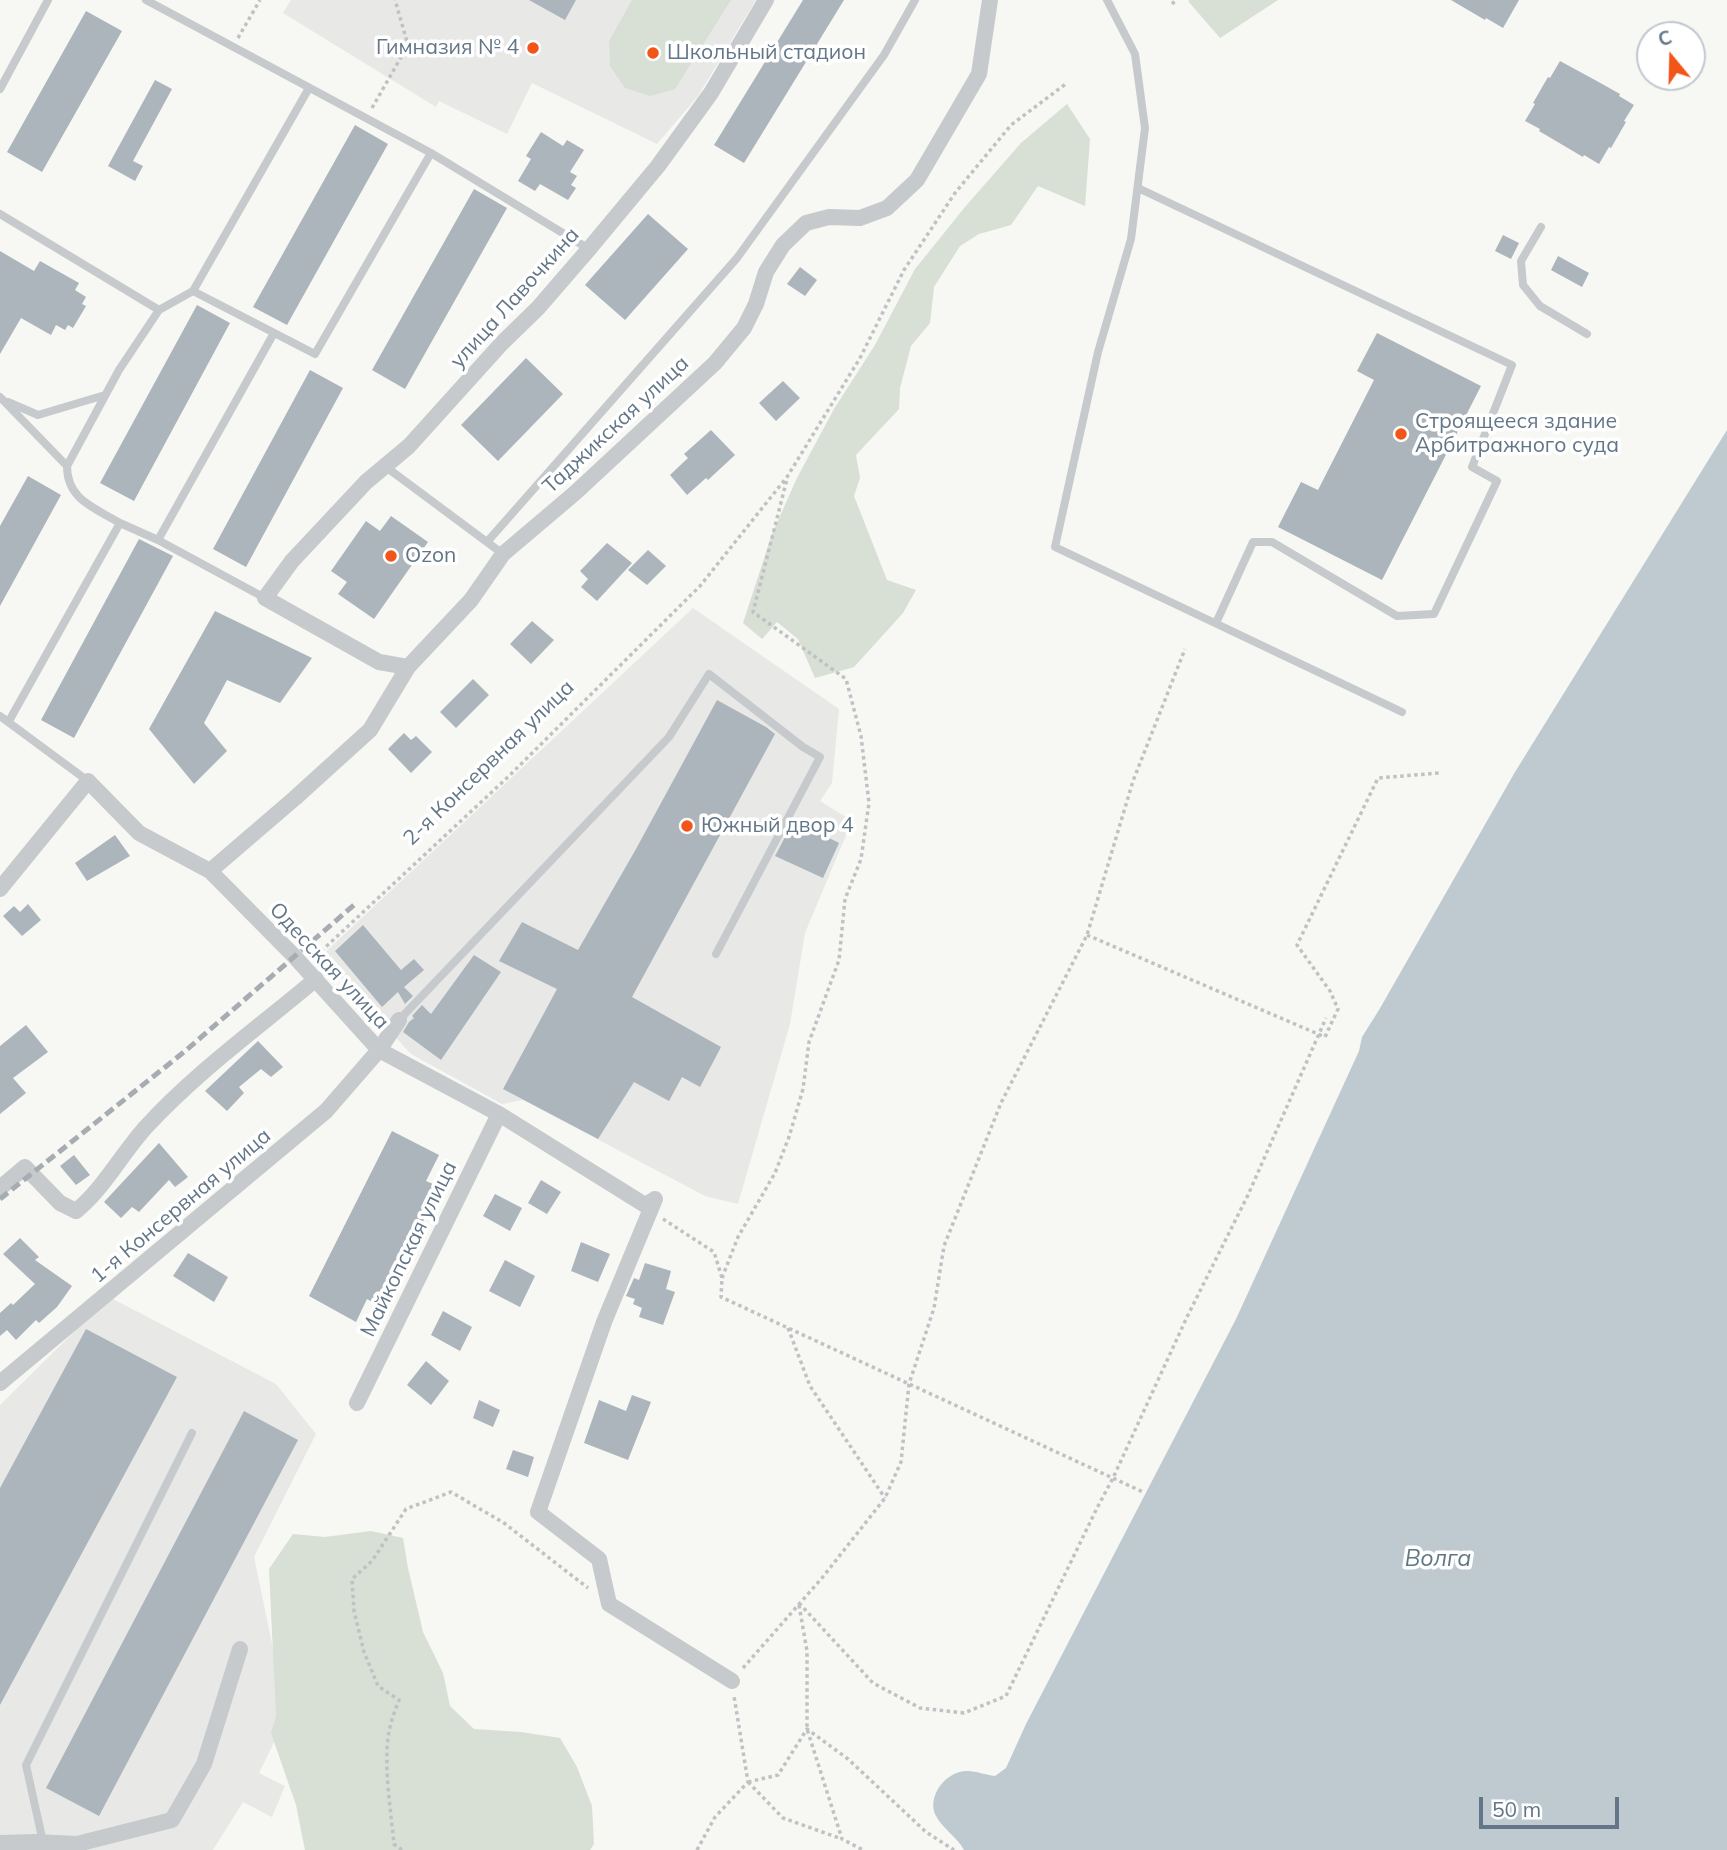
<!DOCTYPE html>
<html>
<head>
<meta charset="utf-8">
<style>
	body { margin:0 }
	#map { position:relative; width:1727px; height:1850px; overflow:hidden; background:#f7f7f3; font-family:Mulish,sans-serif }
	canvas { display:block }
	.north { position:absolute; left:1636px; top:21px; width:70px; height:70px; box-sizing:border-box; background:#fff; border:2px solid #c1c8cf; border-radius:50%; rotate:341deg; font-size:19px; font-weight:700; line-height:28px; text-align:center; color:#637687 }
	.north::after { content:''; display:block; margin:auto; width:24px; height:32px; background:#f35417; clip-path:polygon(50% 0,100% 100%,50% 72%,0 100%) }
	.scale { position:absolute; left:1479px; top:1797px; width:140px; height:32px; box-sizing:border-box; border:4px solid #637687; border-top:0; padding-left:9px; font-size:21px; line-height:24px; white-space:nowrap; color:#637687; -webkit-text-stroke:5px #fff; paint-order:stroke }
</style>
</head>
<body>
<div id="map">
<canvas width="1727" height="1850"></canvas>
<div class="north">С</div>
<div class="scale">50 m</div>
</div>
<script>
const g = document.querySelector('canvas').getContext('2d');
g.lineJoin = 'round';
function paint(path, color) { g.fillStyle = color; g.fill(path, 'evenodd'); }
function trace(path, color, width, dash) { g.strokeStyle = color; g.lineWidth = width; g.lineCap = dash ? 'butt' : 'round'; g.setLineDash(dash || []); g.stroke(path); }
function write(font, color, halo, rows, align = 'center') {
  g.font = font + ' Mulish,sans-serif'; g.lineWidth = 7; g.setLineDash([]); g.textBaseline = 'middle'; g.strokeStyle = halo; g.fillStyle = color; for (const [text, x, y, turn = 0] of rows) {
    g.save(); g.translate(x, y); g.rotate((+turn || 0) * Math.PI / 180); g.textAlign = isNaN(turn) ? turn : align; if (halo) g.strokeText(text, 0, 0); g.fillText(text, 0, 0); g.restore();
  }
}
const built = new Path2D(`
	M291,0H756L698,96L657,144L532,83L507,134L439,101L436,107L283,13Z
	M693,608L839,709L832,783L820,801L852,821L805,933L790,1024L738,1204L705,1196L523,1100L502,1104L411,1054L321,956Z
	M113,1299L276,1384L316,1434L254,1557L287,1716L259,1773L285,1786L272,1817L243,1802L213,1850H0V1405L82,1324Z`);
const green = new Path2D(`
	M632,0H731L675,89L650,96L625,88L610,66L609,41Z
	M1190,0H1278L1220,38L1188,1Z
	M1067,104L1090,139L1085,206L1038,186L1011,225L979,234L960,246L934,287L930,323L911,346L900,388L899,409L856,455L860,478L854,496L887,580L916,590L903,613L854,667L815,678L798,639L777,622L762,639L743,623L772,534L797,478L834,409L875,345L915,269L965,207L1021,143Z
	M371,1531L403,1538L408,1568L423,1632L443,1673L450,1706L474,1729L521,1732L560,1738L577,1767L592,1806L594,1844L590,1850H305L296,1805L271,1733L276,1716L269,1569L293,1534L325,1537Z`);
const water = new Path2D(`
	M1727,430V1850H964C957,1837 943,1829 936,1816C926,1797 946,1770 968,1771C976,1771 986,1775 995,1776L1006,1768L1026,1724L1236,1319L1359,1051L1362,1037L1379,1010L1515,772Z`);
const building = new Path2D(`
	M529,0H576L565,20Z
	M803,0H844L744,163L714,145Z
	M1451,0H1519L1503,28L1486,18L1485,20Z
	M86,11L122,31L42,172L7,152Z
	M1560,61L1595,80L1620,94L1619,96L1634,105L1624,121L1626,122L1611,148L1609,147L1599,164L1584,155L1583,157L1539,131L1540,129L1525,121L1535,104L1533,103L1548,77L1550,78Z
	M155,80L172,89L133,161L143,166L135,181L108,166Z
	M355,125L388,144L287,325L253,307Z
	M541,132L563,146L567,140L584,150L570,172L577,176L571,185L576,188L568,200L540,184L535,191L518,181L531,159L526,156Z
	M474,189L507,208L405,389L372,370Z
	M648,214L688,249L625,320L585,285Z
	M1503,235L1519,243L1511,259L1495,251Z
	M0,251L34,271L40,261L79,283L75,290L86,297L82,304L86,306L73,328L68,325L65,330L56,325L51,335L21,318L0,354Z
	M1558,256L1589,273L1582,287L1551,270Z
	M800,267L817,280L805,296L787,284Z
	M197,305L230,323L134,501L100,483Z
	M1377,333L1481,386L1382,580L1278,527L1301,482L1318,490L1374,380L1357,371Z
	M526,358L563,394L498,461L461,425Z
	M310,370L343,388L246,567L213,549Z
	M783,381L800,398L776,421L759,403Z
	M711,430L735,455L708,480L706,478L687,495L670,475L688,458L684,454Z
	M28,476L61,495L0,606V526Z
	M391,516L428,542L374,619L338,594L347,582L331,571L366,521L380,531Z
	M139,539L173,556L74,738L41,720Z
	M607,543L632,563L597,601L581,587L588,579L580,571Z
	M648,550L666,566L647,585L628,570Z
	M215,611L312,658L280,703L227,680L204,723L227,751L194,784L149,729Z
	M532,621L554,640L531,664L510,644Z
	M473,679L489,695L456,728L440,712Z
	M717,700L766,727L775,734L632,997L721,1047L700,1087L682,1077L669,1101L634,1082L598,1139L503,1089L557,989L499,961L522,922L578,950L636,849Z
	M404,733L411,740L416,736L432,752L411,773L388,749Z
	M794,820L839,843L823,878L775,856Z
	M115,835L130,856L87,881L75,863Z
	M28,904L41,920L22,936L3,916L14,906L20,912Z
	M363,925L401,970L414,959L424,970L404,987L413,996L405,1004L398,992L382,1007L335,951Z
	M474,955L501,972L441,1060L403,1032L409,1022L414,1018L412,1016L422,1005L431,1014Z
	M26,1025L48,1052L13,1078L26,1093L0,1114V1046Z
	M258,1041L283,1067L271,1077L261,1069L239,1087L244,1093L227,1111L205,1091Z
	M392,1131L439,1155L426,1181L440,1187L381,1307L367,1299L356,1322L309,1296Z
	M159,1143L188,1177L175,1187L169,1180L139,1212L132,1207L121,1218L104,1202Z
	M74,1155L90,1175L76,1185L60,1166Z
	M541,1180L561,1192L547,1214L528,1203Z
	M495,1194L522,1208L510,1231L483,1216Z
	M20,1238L39,1257L35,1260L72,1286L57,1307L39,1323L36,1320L16,1340L7,1330L0,1336V1313L11,1303L13,1305L35,1284L3,1254Z
	M581,1242L610,1254L598,1282L571,1271Z
	M188,1253L228,1277L214,1302L173,1276Z
	M505,1260L535,1276L520,1307L489,1291Z
	M645,1263L671,1271L666,1289L675,1292L663,1325L639,1317L642,1308L633,1304L635,1299L626,1296L634,1278L639,1280Z
	M443,1311L472,1327L460,1351L431,1335Z
	M86,1329L177,1377L0,1705V1488Z
	M426,1361L449,1381L431,1405L407,1385Z
	M632,1395L651,1402L628,1460L584,1443L599,1400L626,1411Z
	M479,1400L500,1410L493,1427L473,1418Z
	M244,1411L298,1440L99,1816L46,1788Z
	M513,1450L534,1457L528,1477L506,1469Z`);
const path = new Path2D(`
	M1172,4L1176,0
	M238,38L260,0
	M372,108L408,45L395,0
	M1087,935L1325,1037L1338,1009L1330,991L1297,945L1378,778L1439,773
	M316,956L509,776L700,586L787,477L860,358L904,270L955,193L1011,125L1067,83
	M663,1219L714,1252L722,1278L721,1297L1143,1492
	M722,1278L738,1237L775,1173L789,1137L803,1089L809,1042L839,960L845,899L861,859L869,803L861,736L846,679L753,612L787,479
	M788,1328L810,1386L885,1498
	M799,1603L873,1683L920,1708L964,1713L1006,1696L1097,1508L1113,1478L1187,1317L1248,1195L1326,1018
	M799,1605L807,1651V1729L842,1839L863,1850
	M743,1668L822,1578L885,1498L901,1462L909,1384L934,1308L944,1246L1001,1103L1087,935L1133,781L1185,649
	M748,1782L778,1775L807,1729L848,1759L926,1832L954,1850
	M748,1782L783,1818L842,1839
	M402,1850L394,1844C391,1812 383,1763 389,1732C391,1721 395,1710 399,1700L378,1686L364,1652L354,1611L352,1579L372,1561L406,1509L451,1492L504,1523L588,1588
	M697,1850L715,1817L748,1782L734,1696`);
const lane = new Path2D(`
	M146,0L431,153L589,249
	M1107,0L1135,54L1145,128L1131,239L1098,352L1055,547L1402,712
	M0,89L48,0
	M1138,188L1512,365L1472,467L1497,481L1434,614L1397,616L1272,542H1253L1216,623
	M0,214L159,310L193,291L315,354L431,153
	M1541,227L1521,261L1523,285L1540,306L1587,334
	M193,291L309,88
	M0,397L67,466L119,370L159,310
	M8,402L38,415L105,395
	M67,466C67,500 95,508 120,523
	M386,467L503,554
	M487,542L737,258L884,55L915,0
	M265,598L158,540L274,333
	M0,716L88,781
	M9,721L120,523L158,540
	M399,1020L669,737L709,674L803,747L820,757L716,954
	M43,1842L26,1765L192,1433`);
const street = new Path2D(`
	M408,667L379,662L265,598L292,561L366,482L409,446L502,343L538,308L589,249L658,166L711,93L766,0
	M210,871L295,798L370,730L408,667L471,600L503,554L575,493L715,363L744,328L756,304L766,272L783,245L806,223L829,217L860,218L887,208L917,180L979,74L990,0
	M0,889L88,781L139,833L210,871L294,956L379,1050L499,1114L645,1205L655,1199
	M0,1188L25,1167L60,1203L76,1211C104,1188 121,1155 145,1128C196,1072 258,1028 316,979
	M655,1199L604,1322L538,1512L599,1559L609,1604L732,1681
	M0,1383L326,1111L379,1050L399,1020
	M357,1403L499,1114
	M0,1843L35,1842L77,1844L172,1820L204,1764L240,1649`);
const rail = new Path2D(`
	M0,1199L184,1052L354,905`);
const markers = [
	[533,48,7,"#f35417"],
	[653,53,7,"#f35417"],
	[1401,434,7,"#f35417"],
	[391,556,7,"#f35417"],
	[687,826,7,"#f35417"]
];
const poiNames = [
	["Гимназия № 4",519,48,"right"],
	["Школьный стадион",667,53],
	["Строящееся здание",1415,422],
	["Арбитражного суда",1415,446],
	["Ozon",405,556],
	["Южный двор 4",701,826]
];
const streetNames = [
	["улица Лавочкина",515,298,-48],
	["Таджикская улица",616,425,-43],
	["2-я Консервная улица",489,763,-44],
	["Одесская улица",329,966,47],
	["1-я Консервная улица",181,1206,-40],
	["Майкопская улица",409,1249,-64]
];
const waterNames = [
	["Волга",1438,1559]
];
paint(built, '#e8e9e7');
paint(green, '#d8dfd4');
paint(water, '#bfcad0');
paint(building, '#acb5bb');
trace(path, '#bfc2c4', 3.5, [3.5, 3.5]);
trace(lane, '#c6cacd', 8);
trace(street, '#c6cacd', 16);
trace(rail, '#a6acb2', 5, [10, 5]);
for (const [x, y, r, color] of markers) { const dot = new Path2D(); dot.arc(x, y, r, 0, 2 * Math.PI); g.fillStyle = color; g.fill(dot); trace(dot, '#fff', 2.5); }
write('21px', '#637687', '#fff', poiNames, 'left');
write('21px', '#637687', '#fff', streetNames);
write('italic 23px', '#5f7883', '#fff', waterNames);
</script>
</body>
</html>
